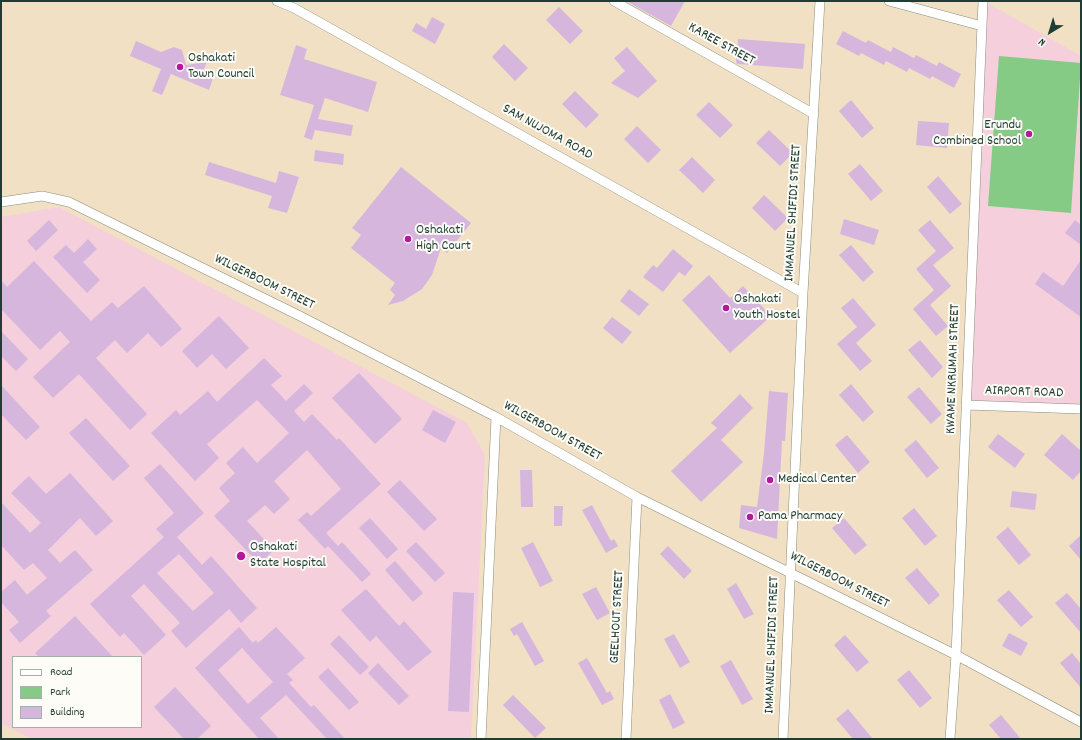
<!DOCTYPE html>
<html>
<head>
<meta charset="utf-8">
<style>
	body { margin:0 }
	#map { position:relative; width:1082px; height:740px; overflow:hidden; background:#f1e0c3; font-family:Dekko,sans-serif }
	canvas { display:block }
	.frame { position:absolute; inset:0; border:2px solid #1f3d34; pointer-events:none }
	.legend { position:absolute; left:12px; top:656px; width:130px; height:72px; box-sizing:border-box; background:#fdfcf7; border:1px solid #a4b0a9; margin:0; padding:5px 7px; list-style:none; font-size:12px; color:#1f3d34 }
	.legend li { display:flex; align-items:center; gap:8px; height:20px }
	.legend b { width:20px; border:1px solid #a4b0a9 }
	.north { position:absolute; left:1030px; top:12px; width:40px; height:40px; -webkit-text-stroke:3px #fdfcf7; paint-order:stroke; rotate:218deg; font-size:11px; font-weight:700; line-height:16px; text-align:center; color:#1f3d34 }
	.north::after { content:''; display:block; margin:auto; width:14px; height:18px; background:#1f3d34; clip-path:polygon(50% 0,100% 100%,50% 72%,0 100%) }
</style>
</head>
<body>
<div id="map">
<canvas width="1082" height="740"></canvas>
<div class="frame"></div>
<ul class="legend">
<li><b style="height:5px;background:#fff"></b>Road</li>
<li><b style="height:11px;background:#86cb85"></b>Park</li>
<li><b style="height:11px;background:#d7b6de"></b>Building</li>
</ul>
<div class="north">N</div>
</div>
<script>
const g = document.querySelector('canvas').getContext('2d');
g.lineJoin = 'round';
function paint(path, color) { g.fillStyle = color; g.fill(path, 'evenodd'); }
function trace(path, color, width, dash) { g.strokeStyle = color; g.lineWidth = width; g.lineCap = dash ? 'butt' : 'round'; g.setLineDash(dash || []); g.stroke(path); }
function write(font, color, halo, rows, align = 'center') {
  g.font = font + ' Dekko,sans-serif'; g.lineWidth = 4; g.setLineDash([]); g.textBaseline = 'middle'; g.strokeStyle = halo; g.fillStyle = color; for (const [text, x, y, turn = 0] of rows) {
    g.save(); g.translate(x, y); g.rotate((+turn || 0) * Math.PI / 180); g.textAlign = isNaN(turn) ? turn : align; if (halo) g.strokeText(text, 0, 0); g.fillText(text, 0, 0); g.restore();
  }
}
const built = new Path2D(`
	M984,1L1081,56V409L966,405Z
	M59,207L467,423L485,455L471,739H32L1,723V217ZM13,657H141V727H13Z`);
const green = new Path2D(`
	M999,56L1081,63L1071,213L988,206Z`);
const building = new Path2D(`
	M626,1H685L671,26Z
	M559,7L583,31L570,44L546,20Z
	M432,17L445,24L435,44L412,31L416,23L426,29Z
	M843,31L866,43L868,40L891,52L893,47L914,58L916,55L937,66L939,62L961,74L954,88L932,76L930,79L909,68L907,72L886,61L884,65L861,53L859,56L836,44Z
	M738,39L805,44L803,69L738,64L736,63Z
	M136,41L161,52L174,47L182,50L186,65L207,62L202,74L213,78L209,90L171,74L162,95L152,91L161,69L130,56Z
	M504,44L528,68L515,81L492,57Z
	M296,45L307,49L304,59L377,82L368,112L325,98L318,119L353,125L351,136L315,130L312,140L304,137L314,105L280,95Z
	M627,47L657,81L638,98L611,83L625,71L614,58Z
	M575,91L599,115L586,128L562,104Z
	M851,100L874,128L862,138L839,111Z
	M709,102L733,125L720,138L696,115Z
	M918,121L949,123L947,148L916,145Z
	M637,126L661,150L648,163L624,139Z
	M769,130L793,153L780,166L756,143Z
	M315,150L344,154L343,165L314,161Z
	M692,157L715,180L703,193L679,170Z
	M209,162L276,183L279,171L299,177L287,213L268,208L272,196L205,175Z
	M860,164L883,191L871,201L848,174Z
	M401,167L471,223L447,253L441,248L432,275L422,289L403,301L388,305L395,295L390,290L395,283L351,248L361,235L352,228Z
	M938,176L962,204L950,214L927,187Z
	M764,195L788,218L775,231L752,208Z
	M844,219L879,230L874,245L840,234Z
	M49,220L58,230L36,251L27,241Z
	M930,220L954,248L933,265L951,286L930,305L948,326L936,336L913,309L934,290L916,269L936,251L918,230Z
	M1075,220L1081,225V245L1065,233Z
	M88,239L97,249L83,262L100,280L87,293L53,257L66,245L74,253Z
	M851,245L874,272L863,282L839,255Z
	M673,249L693,266L685,276L679,272L663,292L643,277L653,265L657,268Z
	M1081,260V317L1035,284L1043,272L1063,286Z
	M34,261L91,321L112,302L118,308L144,286L182,329L161,347L148,333L127,353L115,340L96,358L147,414L130,430L79,374L53,398L33,377L70,342L60,331L40,350L1,309V280L7,287Z
	M709,275L730,298L743,286L771,316L730,353L682,300Z
	M629,289L649,304L639,316L620,301Z
	M853,298L876,325L856,343L872,361L860,371L837,344L857,327L841,308Z
	M219,316L249,348L226,369L212,354L197,368L182,351Z
	M612,317L632,332L622,344L603,328Z
	M1,331L28,359L16,371L1,356Z
	M920,340L943,367L932,378L908,350Z
	M264,358L282,376L271,385L286,401L304,384L313,393L294,411L304,422L312,414L337,440L339,438L381,484L326,533L338,546L342,542L371,574L362,582L328,546L325,549L298,520L307,512L311,516L341,489L307,450L274,481L290,499L274,514L265,505L247,521L274,550L259,564L214,516L230,501L219,488L235,473L226,463L243,447L257,463L289,433L257,400L207,444L219,458L195,481L151,433L176,410L180,415L208,391L217,402Z
	M359,373L402,419L375,444L332,398Z
	M851,384L874,412L863,422L839,395Z
	M1,385L40,427L26,440L1,414Z
	M919,387L942,414L931,424L907,397Z
	M769,391L788,393L785,441H782L777,539L739,528L741,505L757,507L764,453Z
	M740,394L753,408L721,440L743,462L701,502L671,471L717,428L711,423Z
	M433,410L456,422L445,443L422,430Z
	M86,418L130,466L113,481L69,433Z
	M998,434L1025,454L1015,468L988,447Z
	M1062,434L1081,451V471L1073,480L1044,455Z
	M847,435L870,462L858,473L835,445Z
	M916,440L939,468L927,478L904,450Z
	M160,464L204,513L177,537L202,565L211,556L257,608L241,623L229,609L186,648L171,631L180,623L144,584L131,596L166,635L144,655L124,633L120,637L90,604L164,537L156,529L174,513L144,478ZM179,554L214,593L193,611L157,573Z
	M520,470H532L533,507H521Z
	M70,473L113,521L96,536L80,518L48,550L60,563L75,550L93,570L46,611L51,616L20,643L9,630L19,622L1,602V592L15,580L27,595L47,578L33,563L24,570L1,545V502L30,533L41,523L11,493L29,476L46,494Z
	M400,480L437,519L424,531L387,492Z
	M1012,491L1037,494L1035,510L1010,507Z
	M592,505L611,541L614,539L618,546L606,553L582,510Z
	M554,506H563L562,526H554Z
	M914,508L937,536L925,546L902,518Z
	M370,518L398,549L387,559L359,528Z
	M844,518L867,545L855,555L832,528Z
	M1008,527L1031,555L1019,565L996,537Z
	M1081,535V560L1069,546Z
	M416,542L445,573L435,582L406,551Z
	M533,542L553,581L540,587L521,548Z
	M668,546L692,571L684,579L660,554Z
	M395,561L423,593L413,602L385,570Z
	M917,568L940,595L929,605L905,578Z
	M736,583L754,614L744,619L727,589Z
	M596,587L610,613L597,620L582,594Z
	M366,589L399,626L404,621L432,652L408,671L376,636L370,642L341,610Z
	M1009,590L1033,617L1021,627L997,600Z
	M453,592L474,593L469,712L448,711Z
	M1067,593L1081,609V633L1055,603Z
	M75,616L113,657H39L35,653Z
	M522,622L544,661L535,666L517,634L514,636L510,629Z
	M239,627L253,643L256,640L258,643L276,627L305,658L287,674L293,680L289,683L311,707L314,705L345,739H327L286,695L260,718L279,739H259L195,668ZM242,648L273,682L248,704L218,670Z
	M1009,633L1028,643L1021,656L1002,646Z
	M674,634L690,662L680,668L664,639Z
	M339,635L369,667L360,675L330,644Z
	M845,635L869,662L857,672L834,645Z
	M1072,653L1081,664V688L1060,663Z
	M587,658L607,693L610,691L614,699L602,705L578,663Z
	M731,660L753,699L742,705L720,666Z
	M378,663L409,696L399,705L368,673Z
	M328,668L359,702L349,710L318,677Z
	M909,670L932,698L920,708L897,680Z
	M175,687L211,726L197,739H184L154,707Z
	M670,694L685,723L673,729L659,700Z
	M513,695L546,728L535,738L503,705Z
	M848,709L873,739H853L836,719Z
	M1001,715L1021,739H1001L989,725Z`);
const minor = new Path2D(`
	M277,1L294,8L803,293
	M614,1L814,114
	M889,1L982,26
	M1,202L42,196L69,202L300,316L496,417L637,497L956,655L1081,722
	M966,405L1081,409
	M481,739L496,417
	M626,739L637,497
	M783,739L803,293L820,1
	M950,739L956,655L983,1`);
const markers = [
	[180,67,4,"#b5179e"],
	[1029,134,4,"#b5179e"],
	[408,239,4,"#b5179e"],
	[726,308,4,"#b5179e"],
	[770,480,4,"#b5179e"],
	[750,517,4,"#b5179e"],
	[241,556,5,"#b5179e"]
];
const streetNames = [
	["KAREE STREET",721,45,29],
	["SAM NUJOMA ROAD",547,133,29],
	["IMMANUEL SHIFIDI STREET",794,213,-87],
	["WILGERBOOM STREET",264,283,26],
	["KWAME NKRUMAH STREET",954,369,-88],
	["AIRPORT ROAD",1024,393,2],
	["WILGERBOOM STREET",552,432,29],
	["WILGERBOOM STREET",839,581,27],
	["GEELHOUT STREET",618,617,-87],
	["IMMANUEL SHIFIDI STREET",773,645,-88]
];
const poiNames = [
	["Oshakati",188,59],
	["Town Council",188,75],
	["Erundu",1021,126,"right"],
	["Combined School",1021,142,"right"],
	["Oshakati",416,231],
	["High Court",416,247],
	["Oshakati",734,300],
	["Youth Hostel",734,316],
	["Medical Center",778,480],
	["Pama Pharmacy",758,517],
	["Oshakati",250,548],
	["State Hospital",250,564]
];
paint(built, '#f5cfdb');
paint(green, '#86cb85');
paint(building, '#d7b6de');
trace(minor, '#888e7c', 10);
trace(minor, '#fff', 9);
for (const [x, y, r, color] of markers) { const dot = new Path2D(); dot.arc(x, y, r, 0, 2 * Math.PI); g.fillStyle = color; g.fill(dot); trace(dot, '#fdfcf7', 1.5); }
write('14px', '#1f3d34', '#fdfcf7', streetNames);
write('14px', '#1f3d34', '#fdfcf7', poiNames, 'left');
</script>
</body>
</html>
